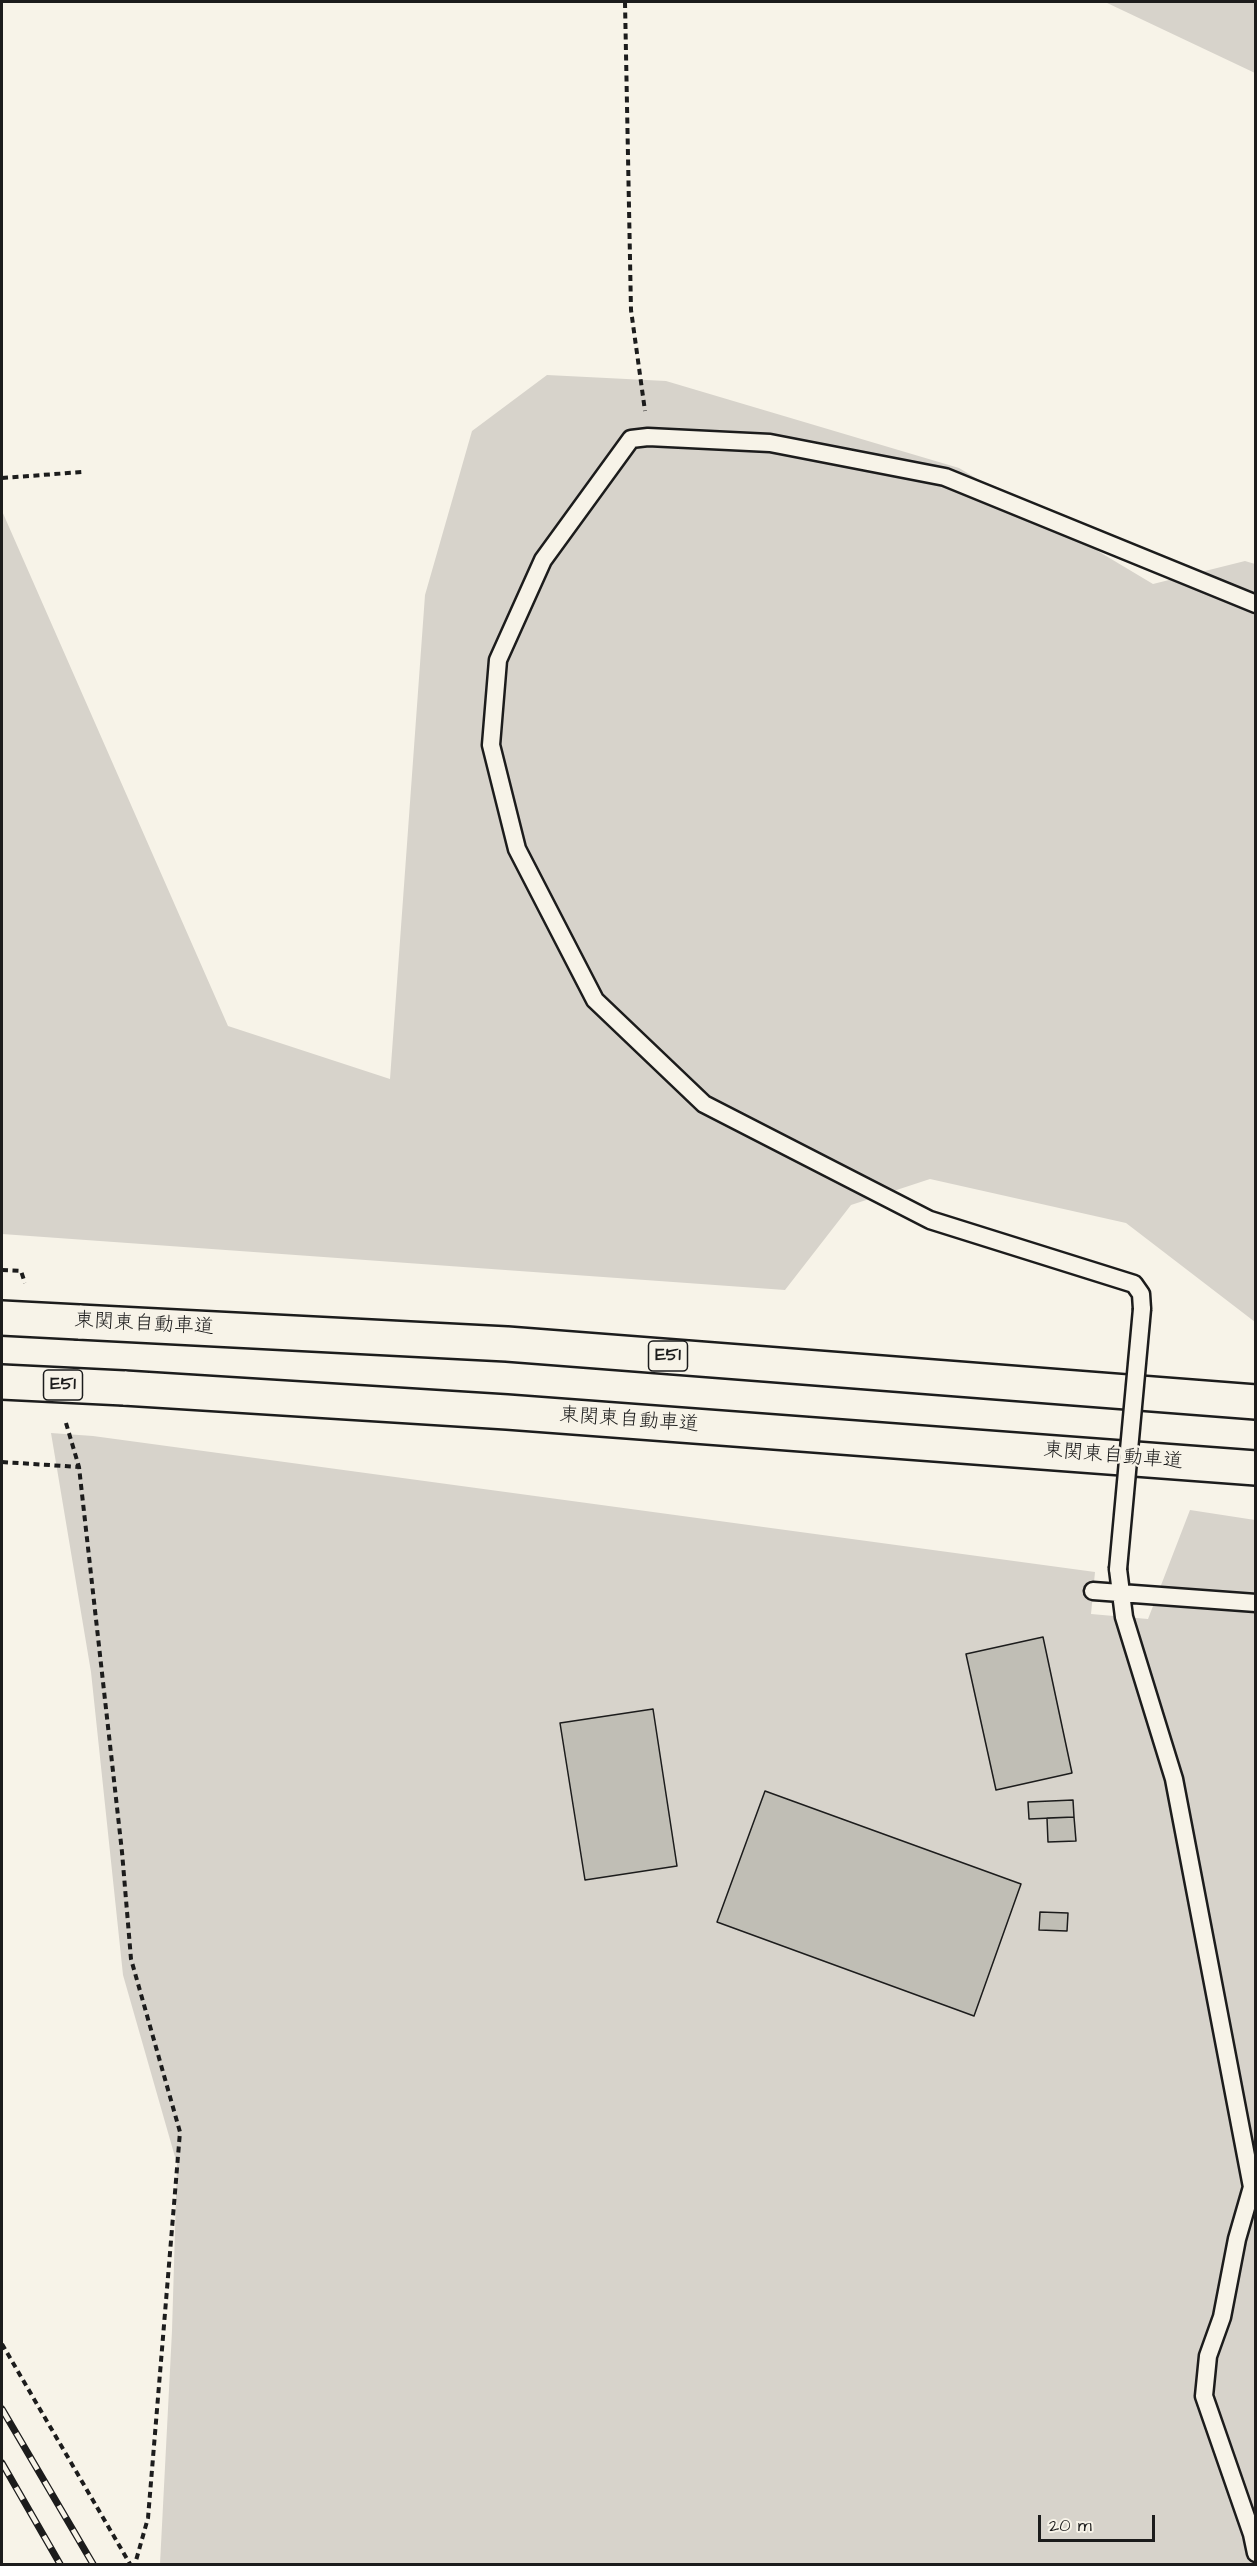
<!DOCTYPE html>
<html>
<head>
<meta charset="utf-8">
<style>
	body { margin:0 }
	#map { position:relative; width:1257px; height:2566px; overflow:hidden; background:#f7f3e8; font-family:"Architects Daughter",sans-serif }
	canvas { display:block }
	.frame { position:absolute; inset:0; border:3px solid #1c1c1c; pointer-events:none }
	.scale { position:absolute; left:1038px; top:2515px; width:117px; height:27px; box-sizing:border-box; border:3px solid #1c1c1c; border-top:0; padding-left:8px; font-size:18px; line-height:21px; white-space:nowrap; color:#1c1c1c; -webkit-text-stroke:4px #f7f3e8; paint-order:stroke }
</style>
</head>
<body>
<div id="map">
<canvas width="1257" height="2566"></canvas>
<div class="frame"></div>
<div class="scale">20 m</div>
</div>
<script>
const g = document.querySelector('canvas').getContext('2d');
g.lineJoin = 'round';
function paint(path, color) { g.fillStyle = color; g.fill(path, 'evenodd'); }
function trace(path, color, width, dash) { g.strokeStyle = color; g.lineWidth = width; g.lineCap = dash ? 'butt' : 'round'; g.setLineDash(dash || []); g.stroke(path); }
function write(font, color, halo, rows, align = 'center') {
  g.font = font + ' "Architects Daughter","Klee One",sans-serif'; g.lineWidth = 4.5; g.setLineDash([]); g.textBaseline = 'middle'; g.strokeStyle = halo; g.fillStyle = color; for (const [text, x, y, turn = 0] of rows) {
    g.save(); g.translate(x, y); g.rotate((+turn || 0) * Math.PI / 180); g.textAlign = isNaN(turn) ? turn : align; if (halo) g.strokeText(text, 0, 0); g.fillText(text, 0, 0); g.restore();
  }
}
const green = new Path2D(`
	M1105,2H1255V73Z
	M547,375L666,381L959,468L1153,584L1245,561L1255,564V1322L1126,1223L930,1179L851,1205L785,1290L2,1234V511L228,1026L390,1079L425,595L472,431Z
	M51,1433L93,1436L1095,1572L1091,1614L1148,1619L1190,1510L1255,1520V2564H160L172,2331L177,2164L123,1975L91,1672Z`);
const building = new Path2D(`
	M1043,1637L1072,1773L996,1790L966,1654Z
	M653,1709L677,1866L585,1880L560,1723Z
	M765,1791L1021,1884L974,2016L717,1922Z
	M1073,1800L1074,1817L1029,1819L1028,1802Z
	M1074,1817L1076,1841L1048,1842L1047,1818Z
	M1040,1912L1068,1913L1067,1931L1039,1930Z`);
const path = new Path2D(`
	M625,2L631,310L645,411
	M2,478L82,472
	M2,1270L21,1271L25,1283
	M66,1423L79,1467L122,1852L131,1959L180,2132L148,2518L135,2564
	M2,1462L79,1467
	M2,2344L130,2564`);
const lane = new Path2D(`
	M1142,1309L1141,1294L1134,1284L930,1220L704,1104L595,1000L517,849L491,745L498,660L543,560L631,439L648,437L770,443L945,477L1256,604
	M1118,1569L1124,1617L1174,1779L1252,2187L1237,2239L1222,2317L1208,2356L1204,2396L1252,2534L1256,2553
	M1093,1591L1256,1603`);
const highway = new Path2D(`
	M79,1322L507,1344L1256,1402
	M124,1388L507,1412L1256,1468`);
const rail = new Path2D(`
	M2,2409L93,2564
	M2,2463L60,2564`);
const laneBridge = new Path2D(`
	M1118,1569L1142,1309`);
const highwayBridge = new Path2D(`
	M2,1318L79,1322
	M2,1382L124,1388`);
const shields = [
	[668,1356,39],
	[63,1385,39]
];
const shieldNames = [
	["E51",668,1356],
	["E51",63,1385]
];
const streetNames = [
	["東関東自動車道",144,1325,3],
	["東関東自動車道",629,1421,4],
	["東関東自動車道",1113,1457,5]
];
paint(green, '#d7d3cb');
paint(building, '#c0beb5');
trace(building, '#1c1c1c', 1.5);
trace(lane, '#1c1c1c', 21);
trace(highway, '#1c1c1c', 38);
trace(path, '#1c1c1c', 4, [6, 4.5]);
trace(lane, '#f7f3e8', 16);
trace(highway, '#f7f3e8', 33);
trace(rail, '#1c1c1c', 7);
trace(rail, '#f7f3e8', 4.5, [14]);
trace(laneBridge, '#1c1c1c', 21, []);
trace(highwayBridge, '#1c1c1c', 38, []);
trace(laneBridge, '#f7f3e8', 16);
trace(highwayBridge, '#f7f3e8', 33);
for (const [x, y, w] of shields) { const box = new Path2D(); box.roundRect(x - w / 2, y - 15, w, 30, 4.5); g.fillStyle = '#f7f3e8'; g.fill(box); trace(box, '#1c1c1c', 1.5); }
write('bold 18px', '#1c1c1c', null, shieldNames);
write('20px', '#1c1c1c', '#f7f3e8', streetNames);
</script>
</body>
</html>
